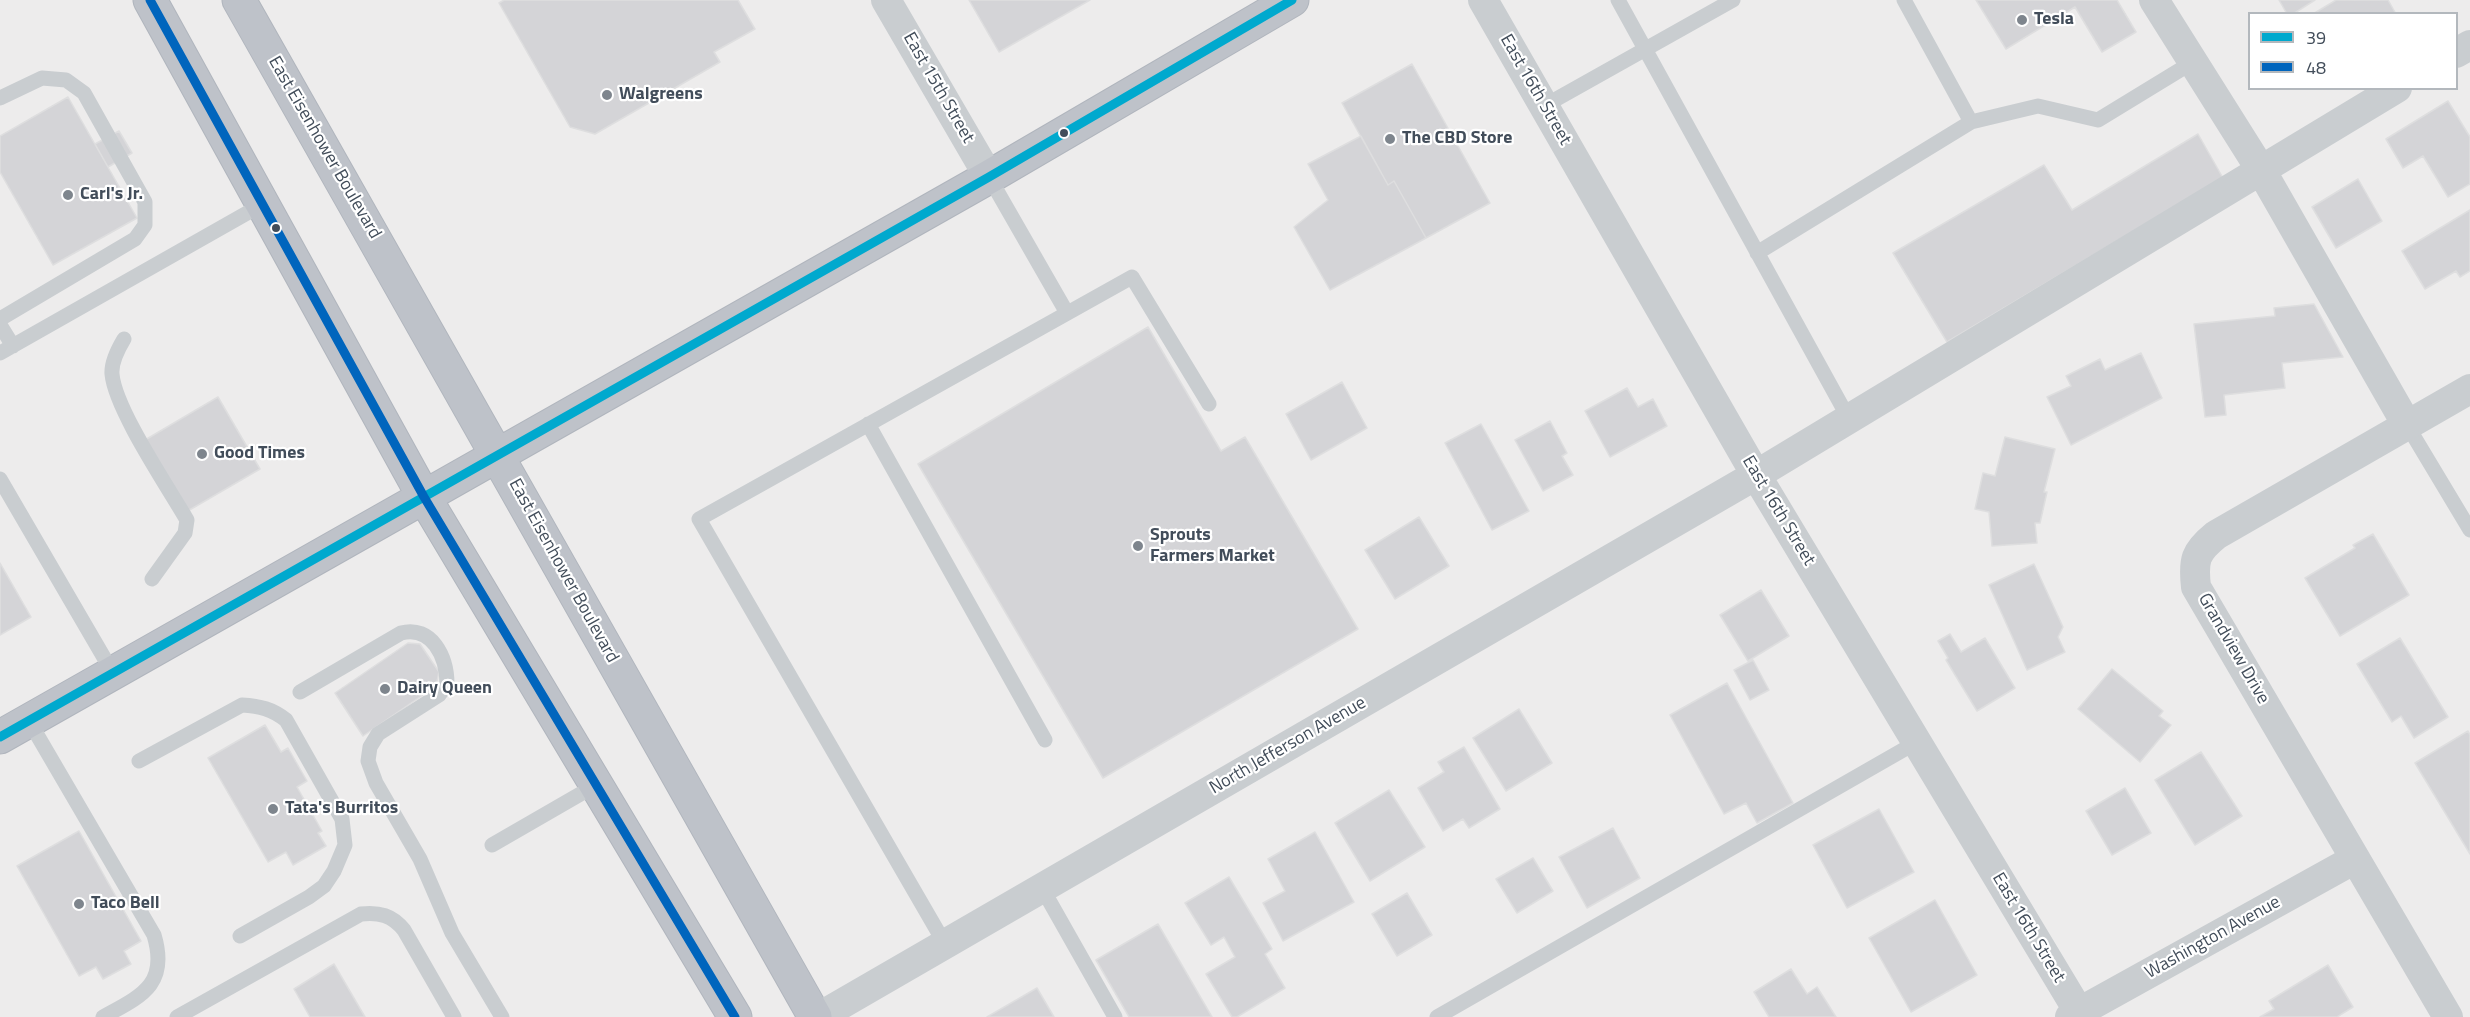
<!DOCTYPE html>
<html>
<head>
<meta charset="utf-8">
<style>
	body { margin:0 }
	#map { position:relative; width:2470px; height:1017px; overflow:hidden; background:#edecec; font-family:"Titillium Web",sans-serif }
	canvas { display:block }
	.legend { position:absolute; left:2248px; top:12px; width:210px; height:78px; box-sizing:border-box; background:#fff; border:2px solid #b3b8bd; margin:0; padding:8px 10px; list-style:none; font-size:18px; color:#424d5a }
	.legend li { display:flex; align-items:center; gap:12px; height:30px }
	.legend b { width:30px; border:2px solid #b3b8bd }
</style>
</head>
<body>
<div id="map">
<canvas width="2470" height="1017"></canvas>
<ul class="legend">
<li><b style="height:8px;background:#00a9ce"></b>39</li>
<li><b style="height:8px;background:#0065bd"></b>48</li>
</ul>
</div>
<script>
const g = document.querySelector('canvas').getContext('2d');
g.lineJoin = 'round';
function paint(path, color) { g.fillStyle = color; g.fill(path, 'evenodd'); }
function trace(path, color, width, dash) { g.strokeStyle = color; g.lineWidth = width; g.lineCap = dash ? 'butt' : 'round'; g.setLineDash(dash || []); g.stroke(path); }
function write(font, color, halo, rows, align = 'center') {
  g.font = font + ' "Titillium Web",sans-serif'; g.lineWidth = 4.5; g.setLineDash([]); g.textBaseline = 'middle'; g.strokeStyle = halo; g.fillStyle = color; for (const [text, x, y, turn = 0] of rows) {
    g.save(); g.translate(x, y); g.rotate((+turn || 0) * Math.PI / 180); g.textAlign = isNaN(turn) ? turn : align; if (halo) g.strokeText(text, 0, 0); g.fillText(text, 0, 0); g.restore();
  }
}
const building = new Path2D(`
	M504,0H738L755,29L714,52L720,62L595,134L570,127L499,3Z
	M969,0H1090L999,52Z
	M1976,0H2117L2136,32L2102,52L2075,7L2006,49Z
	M2279,0H2315L2293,14H2287Z
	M2336,0H2388L2396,14H2313Z
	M1412,64L1490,203L1426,238L1394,181L1388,185L1342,103Z
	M68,97L137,218L53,265L0,172V136Z
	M2448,101L2470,137V184L2448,197L2423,156L2403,168L2386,139Z
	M119,131L132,153L108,167L95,144Z
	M2198,134L2223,178L1947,342L1893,253L2044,165L2072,210Z
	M1361,136L1388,185L1394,181L1426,238L1330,290L1294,227L1328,200L1308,164Z
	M2358,179L2382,221L2336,248L2312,207Z
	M2470,210V271L2460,277L2456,271L2425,289L2402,251Z
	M2314,304L2343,357L2282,363L2285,388L2224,395L2226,415L2205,417L2194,324L2275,316L2274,308Z
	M1148,327L1221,451L1245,437L1358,629L1103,778L918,464Z
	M2141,353L2162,398L2071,445L2047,397L2071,386L2066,376L2100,359L2105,370Z
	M1342,382L1367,428L1311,460L1286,414Z
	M1627,388L1638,407L1653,399L1667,426L1610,457L1585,411Z
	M218,397L260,469L186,512L145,440Z
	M1550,421L1567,453L1562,456L1573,475L1543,491L1515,440Z
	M1481,424L1529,511L1492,530L1445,443Z
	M2005,437L2055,449L2044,492H2047L2040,523H2035L2037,543L1992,546L1989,512L1975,509L1983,473L1995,476Z
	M1419,517L1449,566L1395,599L1365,550Z
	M2373,534L2409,595L2340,636L2305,578L2355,548L2353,545Z
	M0,563L31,617L0,635Z
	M2034,564L2063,627L2058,637L2065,652L2027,670L1989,585Z
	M1761,590L1789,636L1748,661L1720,615Z
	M1950,634L1961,652L1985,638L2015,688L1977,711L1946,660L1948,658L1938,641Z
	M2400,638L2448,717L2414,738L2401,716L2392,722L2357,664Z
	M408,643L420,644L439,672L436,686L363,736L335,693Z
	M1753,660L1769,690L1750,700L1734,670Z
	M2112,669L2163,711L2159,716L2171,725L2140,762L2078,709Z
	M1727,683L1793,803L1757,823L1746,803L1724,814L1670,715Z
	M1519,709L1552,763L1506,791L1473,738Z
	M265,725L281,752L288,748L307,781L297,787L322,831L318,833L326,846L293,865L286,852L268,862L208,758Z
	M2468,731L2470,735V854L2415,763Z
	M1464,747L1500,809L1469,828L1463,819L1443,831L1418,788L1444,772L1438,762Z
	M2201,752L2242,816L2195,845L2155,780Z
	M2125,788L2151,833L2112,855L2086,811Z
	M1389,790L1425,847L1370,881L1335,823Z
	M1879,809L1914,872L1847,908L1813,845Z
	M1613,828L1640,878L1587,908L1559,857Z
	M79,831L141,941L124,951L131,964L103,979L96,967L79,976L17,866Z
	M1315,832L1354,902L1283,941L1263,903L1285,891L1268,859Z
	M1533,858L1553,891L1517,913L1496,879Z
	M1229,877L1272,949L1265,954L1285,988L1237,1017H1232L1206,974L1235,957L1224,937L1211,945L1185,903Z
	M1407,893L1432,935L1397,956L1372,914Z
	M1935,900L1977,975L1911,1012L1869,938Z
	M1158,924L1212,1017H1129L1096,960Z
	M334,964L365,1017H310L294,989Z
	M2328,965L2353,1007L2337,1017H2260L2274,1009L2269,1001Z
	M1791,969L1807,994L1817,987L1836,1017H1769L1754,992Z
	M1037,988L1054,1017H987Z`);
const service = new Path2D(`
	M1618,0L1849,419
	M1904,0L1971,122
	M0,98L42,78L66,80L84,93L145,202V225L135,239L0,319
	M1544,106L1733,0
	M989,177L1067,313
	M1757,253L1971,122L2038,106L2098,120L2193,62
	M0,325L13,346
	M124,339C118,349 111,362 112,374C115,409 168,487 187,520L185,533L152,579
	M0,353L263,204
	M868,424L1045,740
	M2407,425L2470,530
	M0,479L113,673
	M300,692L401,633C432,625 447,657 447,684L439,695L378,734L370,747L368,761L376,783L420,859L452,933L502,1017
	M29,721L154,935C169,985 141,996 103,1017
	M139,761L242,705C260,706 272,709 286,720L342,819L345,845L334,871L324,886L309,897L240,936
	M492,845L596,785
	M1042,888L1115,1017
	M945,944L699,519L1132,277L1209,404
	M177,1017L361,914C379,912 392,915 404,930L454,1017
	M1437,1017L1917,742`);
const minor = new Path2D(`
	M886,0L989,177
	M1483,0L1756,475L2082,1017
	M2154,0L2261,170L2407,425
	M2456,53L2470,45
	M819,1017L1756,475L2397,88
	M2070,1017L2355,859
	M2448,1017L2196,587C2193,560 2195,552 2216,535L2470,389`);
const trunk = new Path2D(`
	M150,0L424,497L735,1017
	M239,0L815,1017
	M0,737L989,177L1292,0`);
const bus1 = new Path2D(`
	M0,737L989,177L1292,0`);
const bus2 = new Path2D(`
	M150,0L424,497L735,1017`);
const markers = [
	[2022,20,6,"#7e858d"],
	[607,95,6,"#7e858d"],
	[1064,133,5,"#424d5a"],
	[1390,139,6,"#7e858d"],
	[68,195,6,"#7e858d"],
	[276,228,5,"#424d5a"],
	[202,454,6,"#7e858d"],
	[1138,546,6,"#7e858d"],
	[385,689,6,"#7e858d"],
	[273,809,6,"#7e858d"],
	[79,904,6,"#7e858d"]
];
const poiNames = [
	["Tesla",2034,20],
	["Walgreens",619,95],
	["The CBD Store",1402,139],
	["Carl's Jr.",80,195],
	["Good Times",214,454],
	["Sprouts",1150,536],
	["Farmers Market",1150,557],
	["Dairy Queen",397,689],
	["Tata's Burritos",285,809],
	["Taco Bell",91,904]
];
const streetNames = [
	["East 15th Street",938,88,60],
	["East 16th Street",1535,90,60],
	["East Eisenhower Boulevard",324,148,60],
	["East 16th Street",1778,511,59],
	["East Eisenhower Boulevard",563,571,61],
	["Grandview Drive",2233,649,60],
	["North Jefferson Avenue",1288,746,-30],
	["East 16th Street",2028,928,59],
	["Washington Avenue",2213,938,-29]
];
paint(building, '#d4d4d7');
trace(building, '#dededf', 1.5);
trace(trunk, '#b0b5bd', 35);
trace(service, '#c9cdd0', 15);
trace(minor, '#c9cdd0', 30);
trace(trunk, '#bec2c9', 33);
trace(bus1, '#00a9ce', 9);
trace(bus2, '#0065bd', 9);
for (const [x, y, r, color] of markers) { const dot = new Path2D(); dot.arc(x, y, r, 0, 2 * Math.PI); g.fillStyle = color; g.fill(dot); trace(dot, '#fff', 2); }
write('bold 18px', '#424d5a', '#fff', poiNames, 'left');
write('18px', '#424d5a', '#fff', streetNames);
</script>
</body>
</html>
